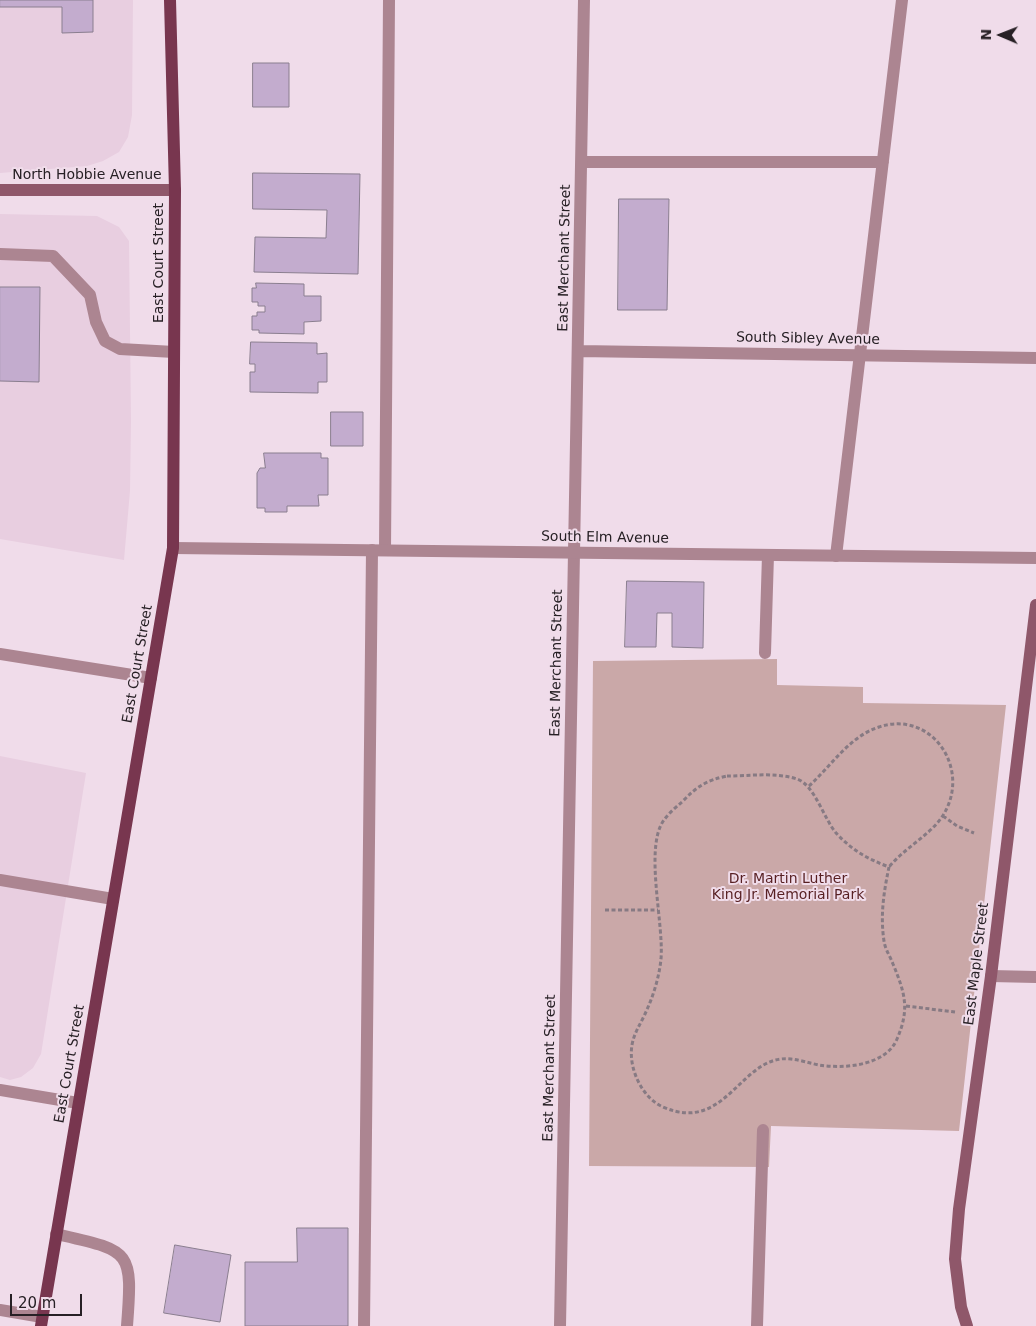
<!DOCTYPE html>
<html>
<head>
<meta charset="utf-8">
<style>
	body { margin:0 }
	#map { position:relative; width:1036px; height:1326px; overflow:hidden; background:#f0dcea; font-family:"DejaVu Sans",sans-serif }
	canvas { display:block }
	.north { position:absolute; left:976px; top:10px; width:50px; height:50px; -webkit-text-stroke:4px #f0dcea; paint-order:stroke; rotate:271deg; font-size:14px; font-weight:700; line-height:20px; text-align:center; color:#272025 }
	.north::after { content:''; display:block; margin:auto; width:18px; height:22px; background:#272025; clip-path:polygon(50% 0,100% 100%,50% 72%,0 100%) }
	.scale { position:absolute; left:10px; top:1294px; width:72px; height:22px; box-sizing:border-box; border:2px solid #272025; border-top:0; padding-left:6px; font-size:15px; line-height:18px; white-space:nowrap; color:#272025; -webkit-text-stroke:4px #f0dcea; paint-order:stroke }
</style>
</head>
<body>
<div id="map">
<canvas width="1036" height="1326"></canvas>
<div class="north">N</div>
<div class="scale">20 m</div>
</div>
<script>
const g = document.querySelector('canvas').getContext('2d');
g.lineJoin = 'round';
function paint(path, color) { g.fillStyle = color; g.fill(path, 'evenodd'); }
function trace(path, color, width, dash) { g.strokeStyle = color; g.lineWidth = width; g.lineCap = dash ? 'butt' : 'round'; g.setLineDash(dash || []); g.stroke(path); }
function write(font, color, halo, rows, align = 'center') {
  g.font = font + ' "DejaVu Sans",sans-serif'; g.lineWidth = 4; g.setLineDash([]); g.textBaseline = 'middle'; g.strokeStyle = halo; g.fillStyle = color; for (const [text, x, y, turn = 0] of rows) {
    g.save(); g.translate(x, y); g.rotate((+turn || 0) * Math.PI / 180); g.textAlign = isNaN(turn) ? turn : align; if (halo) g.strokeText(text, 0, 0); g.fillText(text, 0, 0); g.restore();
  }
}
const built = new Path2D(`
	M0,0H133L132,115L128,137L119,152L103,161L87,166L0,173Z
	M0,214L97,216L119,227L129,241L131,421L130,491L124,560L0,539Z
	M0,756L86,773L41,1054L33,1068L21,1077L10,1080L0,1077Z`);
const green = new Path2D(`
	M777,659V685L863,687V703L1006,705L959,1131L771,1126L769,1167L589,1166L593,661Z`);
const building = new Path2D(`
	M0,0H93V32L62,33V7H0Z
	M253,63H289V107H253Z
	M253,173L360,174L358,274L254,272L255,237L326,238L327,210L253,209Z
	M619,199H669L667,310H618Z
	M256,283L304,284V296H321V321L304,322V334L259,333V330H252V316H257V312H265V306H258V302H252V288H256Z
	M0,287H40L39,382L0,381Z
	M251,342L317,343V354L327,353V382H318V393L250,392V372H255V364H250Z
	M331,412H363V446H331Z
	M264,453H321V458H328V495H318L319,506H287V512H265V508H257V473L260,468H265Z
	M627,581L704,582L703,648L672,647V613H657L656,647H625Z
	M297,1228H348V1326H245V1262H297Z
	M175,1245L231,1255L220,1322L164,1313Z`);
const path = new Path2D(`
	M727,776C749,776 776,772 797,779C815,785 824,820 837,834C853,851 868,859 889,867C884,891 880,915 884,941C885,949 890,956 893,964C905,993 910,1009 897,1039C886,1066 843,1069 819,1065C809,1063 800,1060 791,1059C741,1053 727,1135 663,1107C642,1098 628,1068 632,1045C634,1033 640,1025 645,1014C653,997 659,978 661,959C664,923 644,847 664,820C669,813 676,807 682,802C696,787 707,780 727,776Z
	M809,786C831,766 850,736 879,727C930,710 969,765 946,810C936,832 905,847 889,867
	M943,816L957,826L974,833
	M605,910H658
	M906,1006L955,1012`);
const service = new Path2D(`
	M582,162H883
	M0,254L53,256L90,295L96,322L105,341L120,349L174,352
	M385,550L389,0
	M836,556L902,0
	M765,653L768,555
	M0,880L113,899
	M56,1234C131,1251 133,1249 127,1326
	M0,1310L42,1317
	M364,1326L372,550
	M757,1326L763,1130`);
const minor = new Path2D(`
	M579,351L1036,358
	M0,654L151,678
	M991,976L1036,977
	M0,1090L78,1103
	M560,1326L584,0`);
const tertiary = new Path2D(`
	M173,548L1036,558`);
const secondary = new Path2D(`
	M0,190H175
	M967,1326L961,1307L955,1259L959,1209L991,976L1036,605`);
const primary = new Path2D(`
	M41,1326L173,548L175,190L170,0`);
const streetNames = [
	["North Hobbie Avenue",87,175],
	["East Merchant Street",565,258,-89],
	["East Court Street",159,263,-90],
	["South Sibley Avenue",808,339,1],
	["South Elm Avenue",605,538,1],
	["East Merchant Street",557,663,-89],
	["East Court Street",138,664,-80],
	["East Maple Street",977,964,-83],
	["East Court Street",70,1064,-80],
	["East Merchant Street",550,1068,-89]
];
const parkNames = [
	["Dr. Martin Luther",788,879],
	["King Jr. Memorial Park",788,895]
];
paint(built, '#e8cee0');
paint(green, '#caa8a8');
paint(building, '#c3acce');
trace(building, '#8a7e8f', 1);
trace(path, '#877a83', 3, [4, 2.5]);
trace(service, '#ac8591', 12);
trace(minor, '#ac8591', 12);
trace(tertiary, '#ac8591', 12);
trace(secondary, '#8f576a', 12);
trace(primary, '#78364f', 12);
write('14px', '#272025', '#f0dcea', streetNames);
write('14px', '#571f22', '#f0dcea', parkNames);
</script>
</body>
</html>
